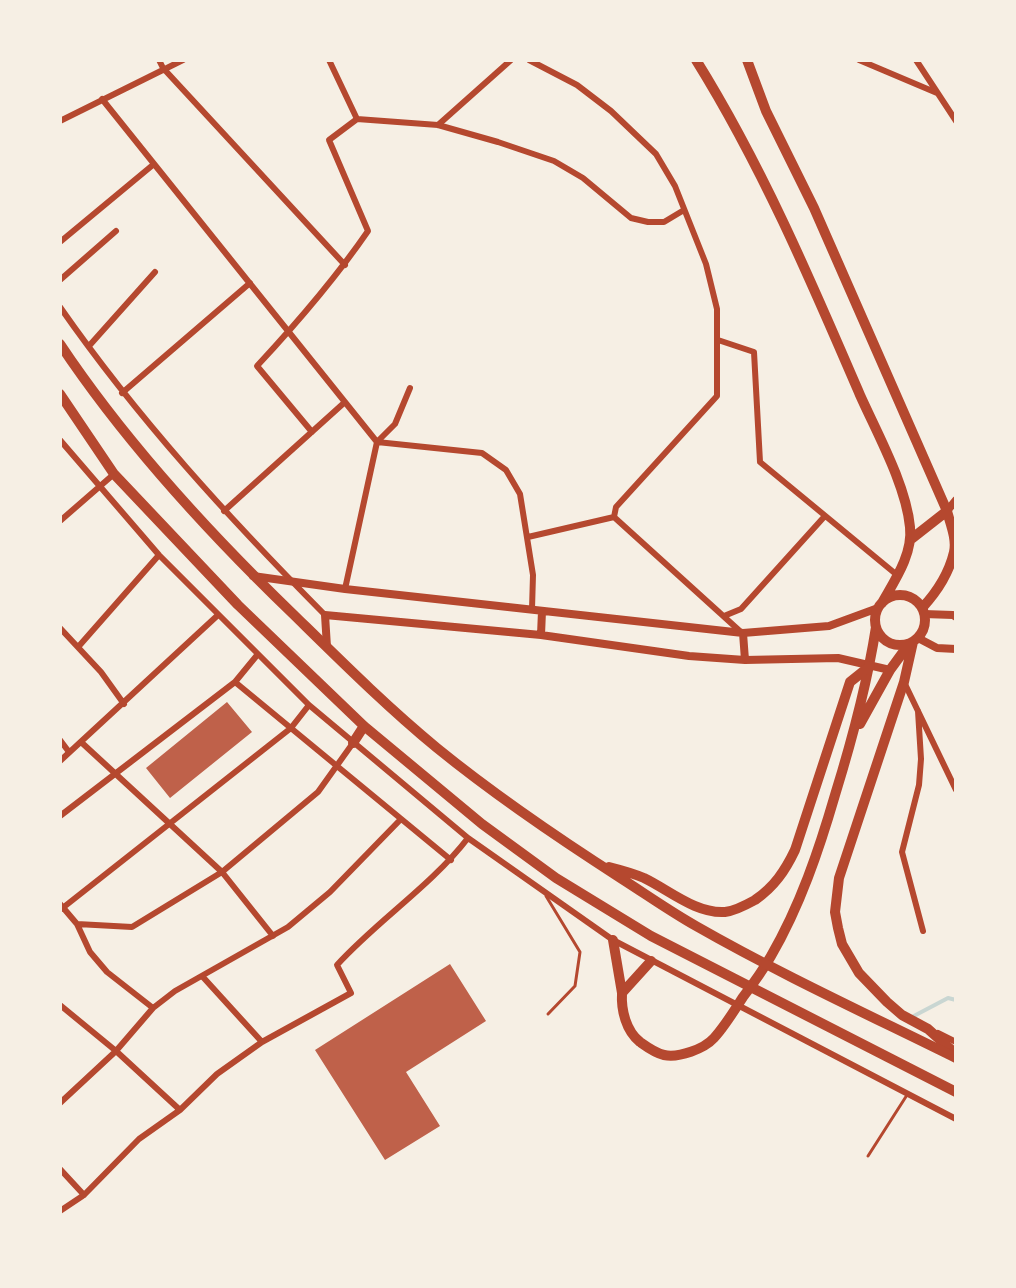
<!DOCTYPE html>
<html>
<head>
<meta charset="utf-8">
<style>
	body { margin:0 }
	#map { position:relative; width:1016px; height:1288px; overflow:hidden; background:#f6efe4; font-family:Montserrat,sans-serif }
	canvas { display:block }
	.frame { position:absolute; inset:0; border:62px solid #f6efe4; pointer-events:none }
</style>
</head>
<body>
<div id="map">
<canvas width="1016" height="1288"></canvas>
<div class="frame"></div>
</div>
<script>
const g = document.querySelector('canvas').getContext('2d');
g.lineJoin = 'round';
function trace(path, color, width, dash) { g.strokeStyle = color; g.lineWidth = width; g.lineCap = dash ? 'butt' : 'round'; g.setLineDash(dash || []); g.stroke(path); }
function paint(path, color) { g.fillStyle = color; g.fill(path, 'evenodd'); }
const stream = new Path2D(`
	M910,1018L948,998L956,1000`);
const building = new Path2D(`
	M227,702L252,732L170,798L146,768Z
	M450,964L486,1021L406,1072L440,1126L385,1160L315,1050Z`);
const service = new Path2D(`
	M546,896L580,952L575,986L548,1014
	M868,1156L907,1095`);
const minor = new Path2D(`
	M159,60L163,68L345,265
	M329,60L357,119
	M529,60L577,85L611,111L656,154L675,186L706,264L717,309V396L616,507L614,517
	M859,60L937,93
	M916,60L956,121
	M102,99L377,442L482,453L506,470L520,494L533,575L532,609
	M60,121L183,60
	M438,125L511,60
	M60,242L154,164
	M60,280L116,231
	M60,307C138,419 229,518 325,615
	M718,340L754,352L760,462L897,575
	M89,346L155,272
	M122,393L250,283
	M312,432L257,366C297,323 335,279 368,231L329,140L357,119L438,125L498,142L554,161L583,178L631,218L648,222H664L684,210
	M60,440L159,555L309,705L468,838L613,940L956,1119
	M224,511L345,402
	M614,517L742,633
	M60,521L114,474
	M528,537L614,517
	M345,589L377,442L395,424L410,388
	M724,616L741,609L824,517
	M60,628L101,672L124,704
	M79,646L159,555
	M235,682L451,860
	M904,682L956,790
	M918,711L921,759L919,785L902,852L923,931
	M60,740L69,752
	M81,742L222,872L273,936
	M60,761L218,615
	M60,816L235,682L258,654
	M60,904L77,924L90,952L107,972L153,1008
	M60,910L291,728L309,705
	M77,924L132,927L222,872L318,792L353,743
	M202,976L262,1042
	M60,1005L116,1051L180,1110
	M938,1033L956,1042
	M60,1103L116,1051L153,1008L175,991L288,927L330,892L401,819
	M60,1169L84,1195
	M60,1211L84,1195L139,1139L180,1110L217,1074L262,1042L351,993L337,965C378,920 431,886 468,838`);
const tertiary = new Path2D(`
	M947,511L956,500
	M253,576L345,589L743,633L829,626L878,608
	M924,614L953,615L956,617
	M743,633L745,660
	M541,635L542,611
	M918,638L937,648L956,649
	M327,647L325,615L541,635L689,656L745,660L838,658L890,670`);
const primary = new Path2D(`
	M696,60C762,166 811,281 860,395C877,433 906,485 910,527C913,554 895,580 882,603
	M747,60L766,111L814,208L947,511C950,523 957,539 954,552C949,573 936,593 922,608
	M910,540L947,511
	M875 620a25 25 0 1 1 50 0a25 25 0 1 1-50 0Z
	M913,642L904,682L839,878L835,912L838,928L842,944L859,973L887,1002L902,1015L928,1029L956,1054
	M860,724L890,670L909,644
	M613,940L622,993L651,961
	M622,993C621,1010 626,1031 640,1042C647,1047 655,1053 664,1055C679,1058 704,1049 714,1038C725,1026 734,1011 743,997C753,984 763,970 771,956C800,906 819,850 835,795C852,740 867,685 876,627`);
const trunk = new Path2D(`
	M60,344C126,443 207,531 292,613C339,659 386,706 437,748C496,796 558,838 622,879C647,895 671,912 696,926C780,974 869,1015 956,1058
	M60,394L114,474L238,605L364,726L482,824L556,878L651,936L956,1092
	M353,743L364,726
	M609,867C621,870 632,873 644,878C669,890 696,914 725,912C735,911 746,905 755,900C774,887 785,871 795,850L850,682L870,666`);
trace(stream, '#c9d6d2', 4);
paint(building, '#bf614a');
trace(service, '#b5482f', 3);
trace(minor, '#b5482f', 6);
trace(tertiary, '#b5482f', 8);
trace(primary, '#b5482f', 10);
trace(trunk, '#b5482f', 10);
</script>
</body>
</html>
